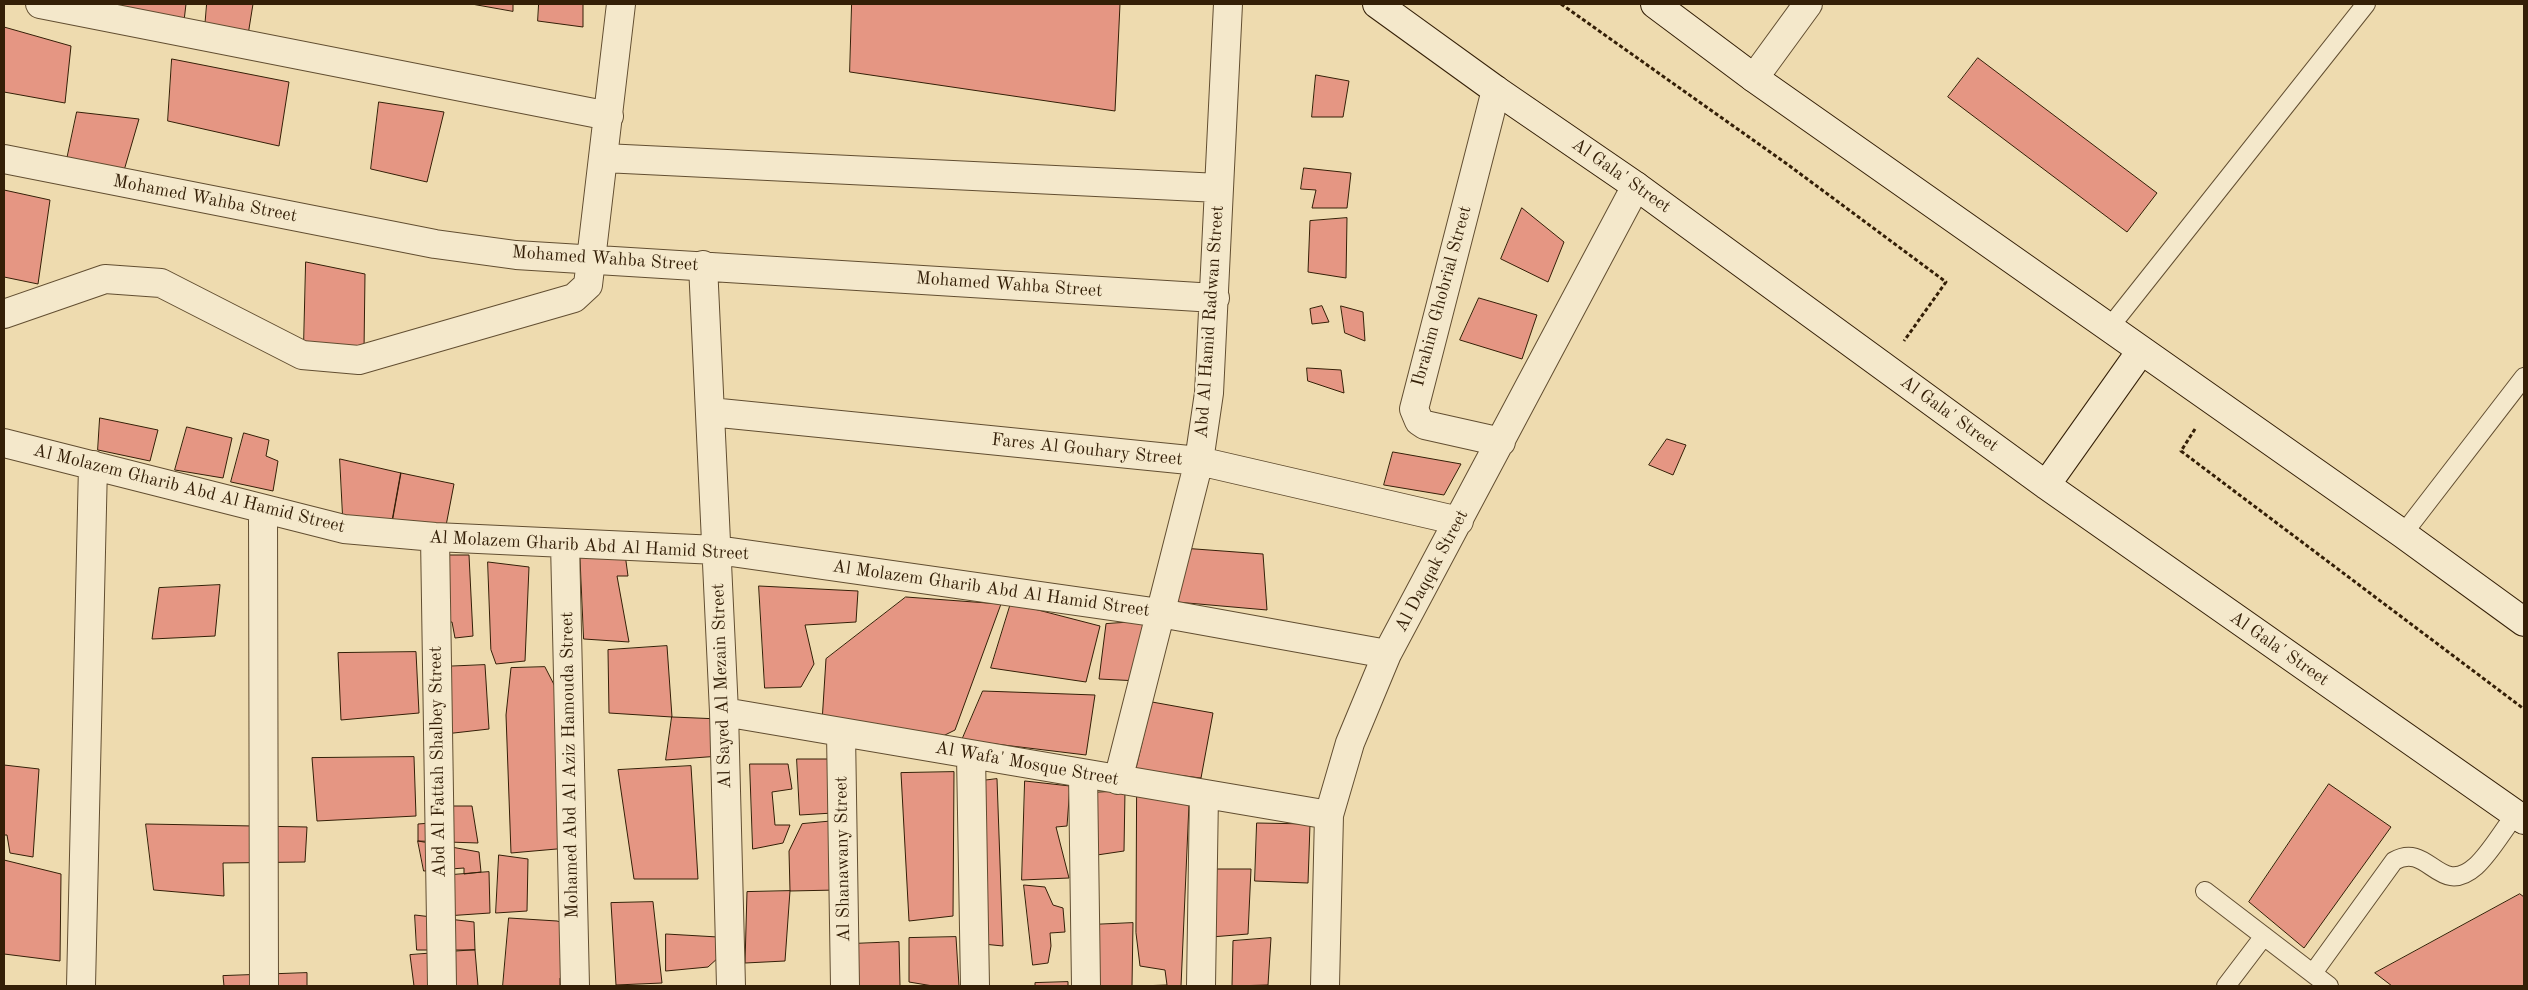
<!DOCTYPE html>
<html>
<head>
<meta charset="utf-8">
<style>
	body { margin:0 }
	#map { position:relative; width:2528px; height:990px; overflow:hidden; background:#eedbaf; font-family:"Old Standard TT",serif }
	canvas { display:block }
	.frame { position:absolute; inset:0; border:5px solid #341f07; pointer-events:none }
</style>
</head>
<body>
<div id="map">
<canvas width="2528" height="990"></canvas>
<div class="frame"></div>
</div>
<script>
const g = document.querySelector('canvas').getContext('2d');
g.lineJoin = 'round';
function paint(path, color) { g.fillStyle = color; g.fill(path, 'evenodd'); }
function trace(path, color, width, dash) { g.strokeStyle = color; g.lineWidth = width; g.lineCap = dash ? 'butt' : 'round'; g.setLineDash(dash || []); g.stroke(path); }
function write(font, color, halo, rows, align = 'center') {
  g.font = font + ' "Old Standard TT",serif'; g.lineWidth = 5; g.setLineDash([]); g.textBaseline = 'middle'; g.strokeStyle = halo; g.fillStyle = color; for (const [text, x, y, turn = 0] of rows) {
    g.save(); g.translate(x, y); g.rotate((+turn || 0) * Math.PI / 180); g.textAlign = isNaN(turn) ? turn : align; if (halo) g.strokeText(text, 0, 0); g.fillText(text, 0, 0); g.restore();
  }
}
const building = new Path2D(`
	M89,4H186L184,21Z
	M207,4H253L248,35L205,28Z
	M472,4H513V11Z
	M539,4H583V27L538,21Z
	M852,4H1120L1115,111L850,72Z
	M4,27L71,46L65,103L4,92Z
	M1978,58L2157,193L2127,232L1948,97Z
	M172,59L289,82L279,146L168,121Z
	M1316,75L1349,81L1343,117H1312Z
	M379,102L444,112L427,182L371,169Z
	M77,112L139,119L123,174L66,164Z
	M1304,168L1351,173L1347,208H1312L1316,190L1301,189Z
	M4,190L50,200L38,284L4,277Z
	M1522,208L1564,242L1548,282L1501,259Z
	M1347,218L1346,278L1308,272L1310,221Z
	M306,262L365,274L364,351L304,343Z
	M1479,298L1537,315L1522,359L1460,340Z
	M1322,306L1329,322L1312,324L1310,309Z
	M1341,306L1363,312L1365,341L1345,333Z
	M1307,368L1341,370L1344,393L1308,381Z
	M100,418L158,430L150,461L98,450Z
	M187,427L232,438L223,478L175,470Z
	M244,433L269,440L266,456L278,461L273,491L231,482Z
	M1667,439L1686,445L1673,475L1649,465Z
	M1393,452L1461,464L1444,495L1384,485Z
	M340,459L401,473L392,523L343,517Z
	M401,473L454,484L445,531L392,523Z
	M1182,548L1263,554L1267,610L1176,602Z
	M580,550L625,554L628,576H617L629,642L584,639Z
	M436,555H469L473,636L455,638L452,622L438,623Z
	M488,562L529,567L525,661L496,664L491,650Z
	M220,585L215,636L152,639L159,588Z
	M759,586L858,591L856,622L805,625L814,664L801,687L765,688Z
	M906,597L1001,604L955,730L943,736L822,722L826,659Z
	M1011,603L1100,626L1086,682L991,668Z
	M1149,621L1139,681L1099,679L1106,624Z
	M667,646L672,717L609,713L608,650Z
	M416,652L419,713L341,720L338,653Z
	M485,665L489,729L445,734L439,667Z
	M545,667L565,706L568,848L511,853L506,715L511,668Z
	M983,691L1095,695L1086,755L962,740Z
	M1152,702L1213,713L1201,778L1136,770Z
	M672,717L720,719V756L666,760Z
	M414,757L416,816L317,821L312,758Z
	M797,759H836L833,813L800,815Z
	M750,764H788L792,789L772,792L775,825H790L783,843L753,849Z
	M4,765L39,769L33,857L10,853L7,835H4Z
	M691,766L698,879H634L618,770Z
	M954,772L953,916L909,921L901,773Z
	M997,779L1003,946L983,944L981,781Z
	M1025,781L1070,786L1067,826L1056,827L1069,878L1022,880Z
	M2329,784L2391,827L2304,948L2249,902Z
	M1125,791L1124,851L1097,855L1089,793Z
	M1137,793L1189,804L1181,986H1139L1167,985L1165,970L1140,966L1136,933Z
	M429,806H472L478,843L418,841V824L431,823Z
	M835,821L837,890L790,891L789,851L802,824Z
	M1257,823L1310,824L1308,883L1255,881Z
	M146,824L307,827L305,862L223,863L224,896L154,890Z
	M418,841L479,852L481,872L464,874V868L424,871Z
	M499,855L528,859L527,911L496,913Z
	M4,860L61,874L60,961L4,954Z
	M1205,869H1251L1248,934L1211,937Z
	M489,872L490,913L431,917L427,877Z
	M1024,885L1045,887L1053,905L1063,908L1065,932L1050,933L1051,946L1048,963L1033,965Z
	M790,891L785,961L745,963L747,892Z
	M2520,894L2524,897V986H2392L2375,973Z
	M653,902L662,983L616,985L611,903Z
	M415,915L474,922L475,950H417Z
	M509,918L557,921L567,924L570,971L560,978V986H503Z
	M1133,923L1132,986H1090L1089,925Z
	M666,934L718,937L719,957L708,967L666,971Z
	M956,937L959,986H933L909,982V938Z
	M1271,938L1268,985L1232,986L1233,941Z
	M899,942L900,986H851L850,944Z
	M475,950L478,986H414L410,955Z
	M307,973V986H224L223,976Z
	M1068,982V986H1035V983Z`);
const path = new Path2D(`
	M1561,4L1787,164L1946,282L1904,341
	M2195,429L2181,451L2524,709`);
const lane = new Path2D(`
	M2109,328L2366,4
	M2403,534L2524,377
	M2205,891L2329,986
	M2313,973L2394,861C2429,841 2439,899 2476,866C2491,852 2503,830 2516,814
	M2226,986L2264,936`);
const street = new Path2D(`
	M40,4L609,116
	M1754,78L1808,4
	M1496,90L1414,409L1419,421L1425,425L1501,442
	M604,158L1219,188
	M4,159L435,244L516,255L1215,298
	M703,265L724,712L731,986
	M4,314L105,279L161,283L302,355L359,360L574,298L588,285L621,4
	M710,412L1199,461L1459,521
	M4,443L344,529L435,537L717,550L1160,613L1387,654
	M263,510L264,986
	M435,537L442,986
	M565,543L575,986
	M724,712L1329,815
	M841,733L845,986
	M971,755L975,986
	M1083,774L1086,986
	M1118,780L1199,461L1209,393L1228,4
	M81,986L93,465
	M1201,986L1204,794
	M1325,986L1329,815L1350,743L1387,654L1636,186`);
const secondary = new Path2D(`
	M1377,4L1496,90L1636,186L2046,485L2524,820
	M1655,4L1754,78L2403,534L2524,622
	M2046,485L2141,351`);
const streetNames = [
	["Al Gala' Street",1621,176,35],
	["Mohamed Wahba Street",205,199,11],
	["Mohamed Wahba Street",605,259,4],
	["Mohamed Wahba Street",1009,285,4],
	["Ibrahim Ghobrial Street",1442,296,-75],
	["Abd Al Hamid Radwan Street",1210,322,-86],
	["Al Gala' Street",1949,414,36],
	["Fares Al Gouhary Street",1087,450,6],
	["Al Molazem Gharib Abd Al Hamid Street",189,489,14],
	["Al Molazem Gharib Abd Al Hamid Street",589,546,3],
	["Al Daqqak Street",1432,571,-62],
	["Al Molazem Gharib Abd Al Hamid Street",991,589,8],
	["Al Gala' Street",2279,649,35],
	["Al Sayed Al Mezain Street",722,686,-92],
	["Abd Al Fattah Shalbey Street",438,762,-91],
	["Al Wafa' Mosque Street",1027,764,10],
	["Mohamed Abd Al Aziz Hamouda Street",570,765,-91],
	["Al Shanawany Street",843,859,-91]
];
paint(building, '#e59683');
trace(building, '#341f07', 1);
trace(lane, '#624e31', 20);
trace(street, '#624e31', 30);
trace(secondary, '#341f07', 30);
trace(path, '#341f07', 3, [4, 2.5]);
trace(lane, '#f4e8cb', 18);
trace(street, '#f4e8cb', 28);
trace(secondary, '#f4e8cb', 28);
write('18px', '#341f07', '#f4e8cb', streetNames);
</script>
</body>
</html>
